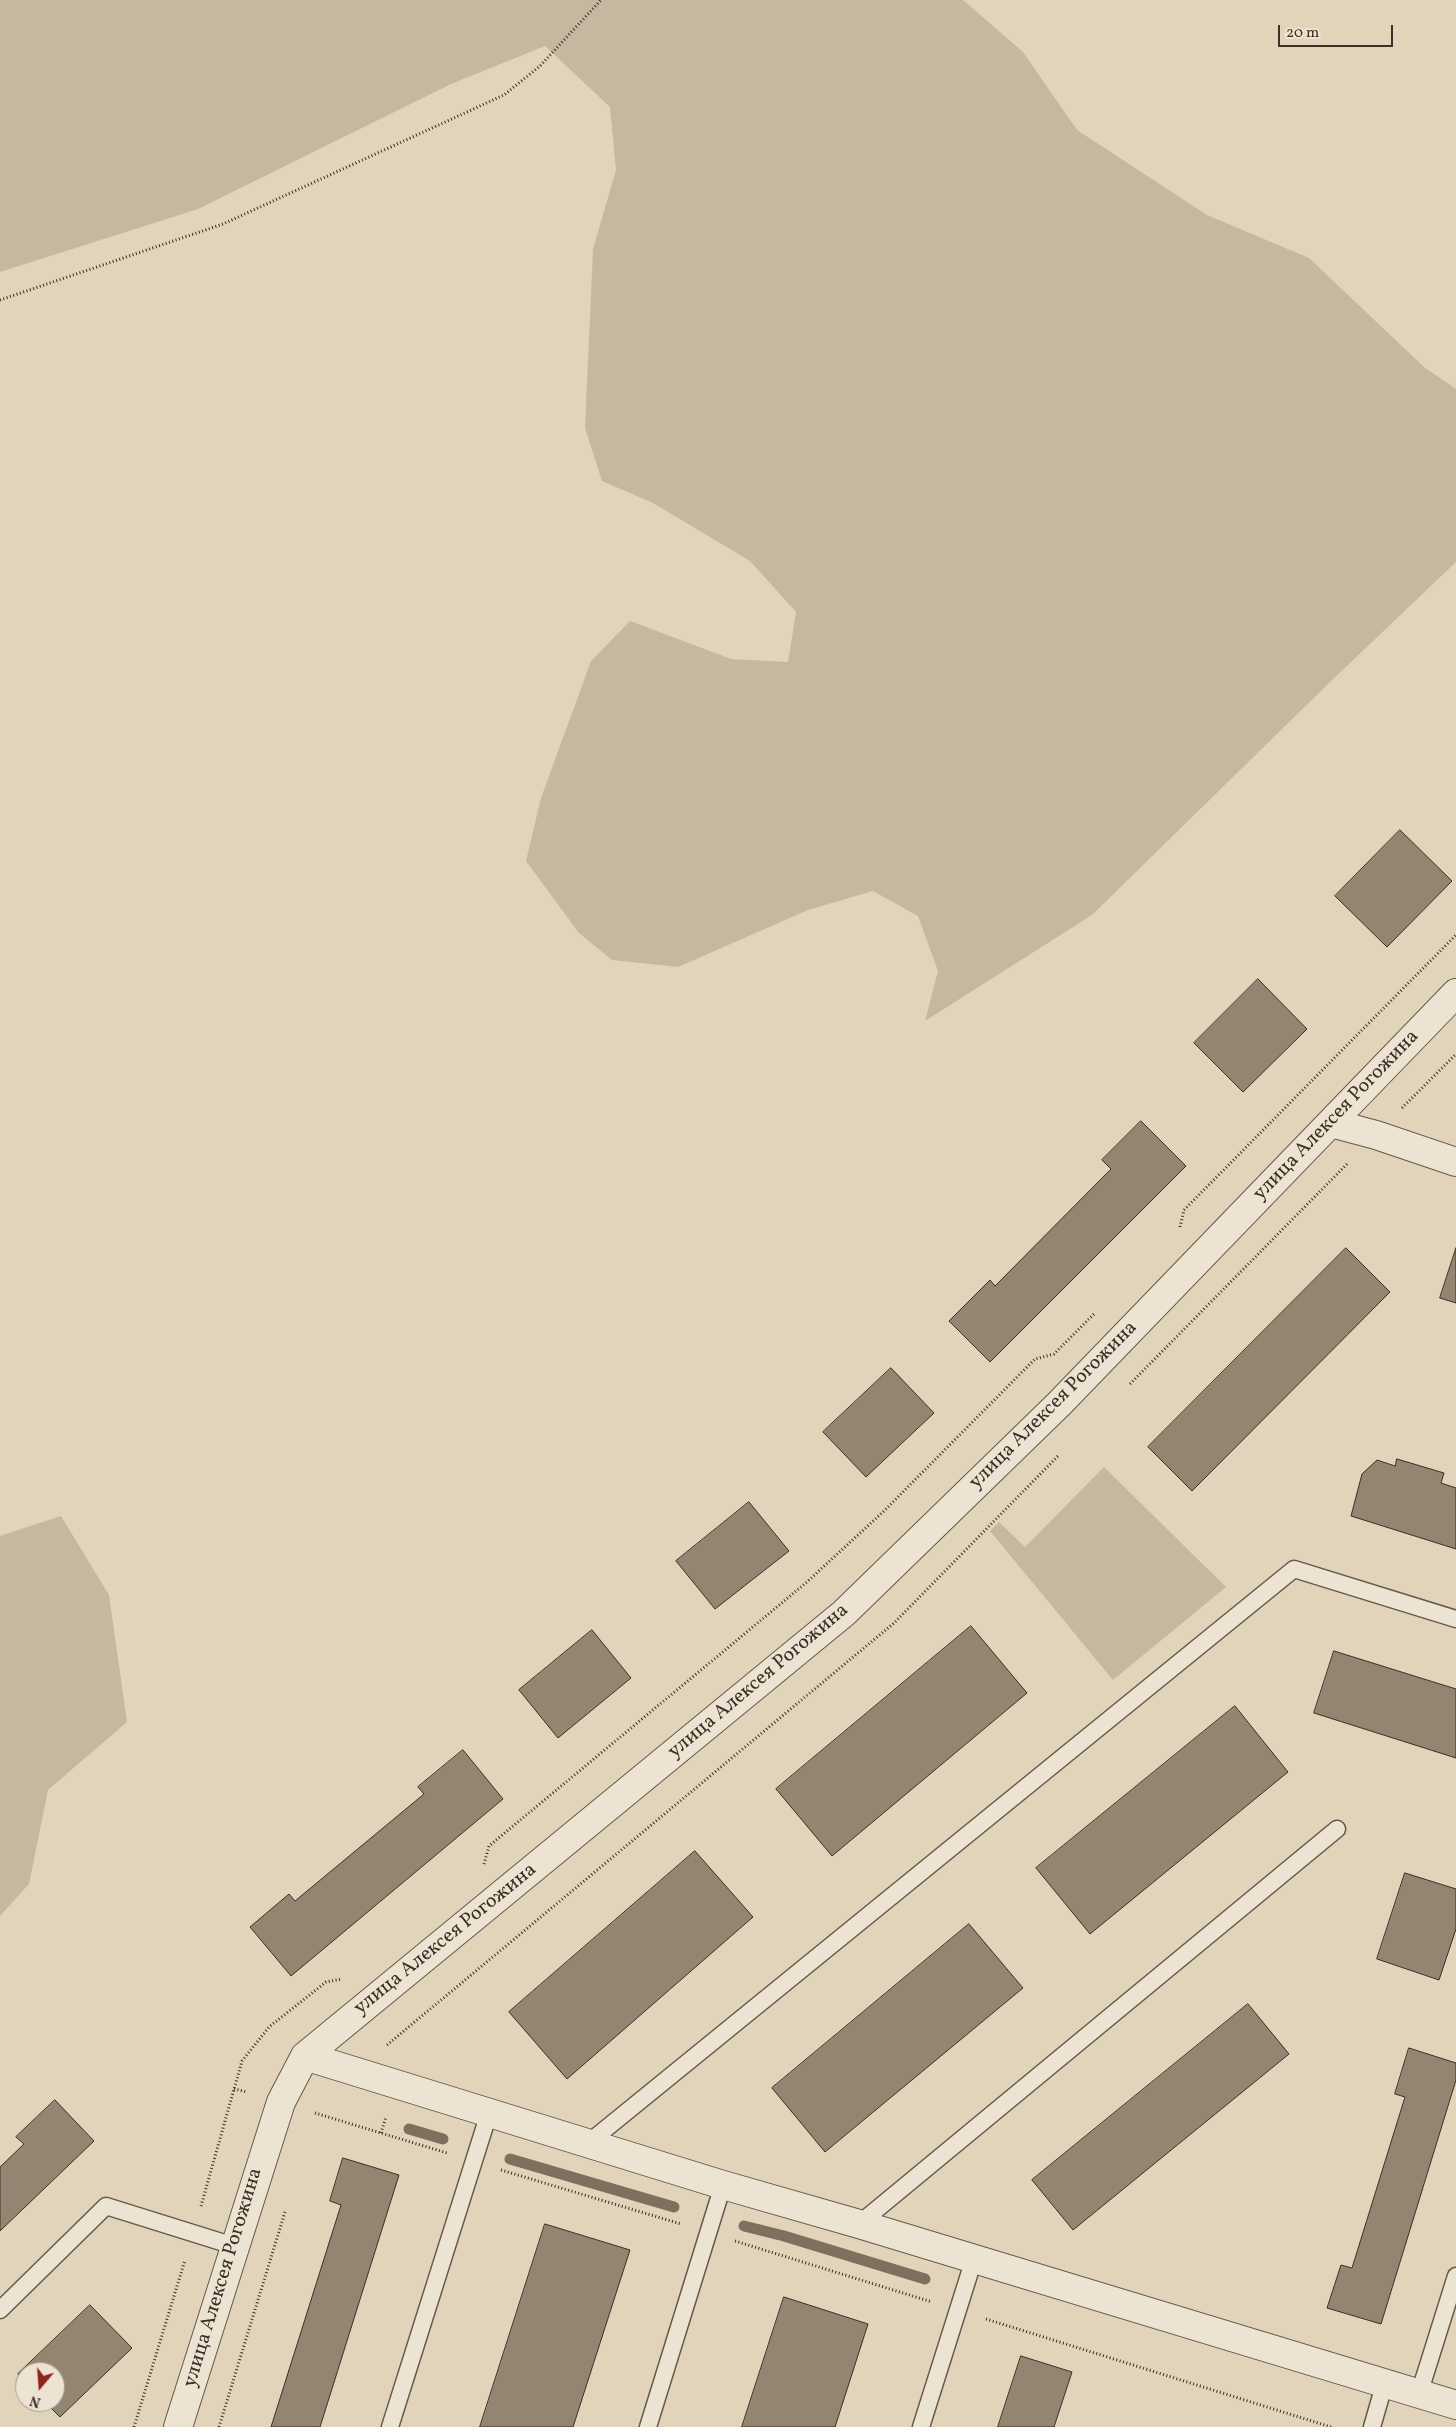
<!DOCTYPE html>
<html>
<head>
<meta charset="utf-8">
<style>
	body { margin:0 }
	#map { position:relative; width:1456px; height:2427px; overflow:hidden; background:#e1d4ba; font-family:Vollkorn,serif }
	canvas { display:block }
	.north { position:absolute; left:15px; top:2362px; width:50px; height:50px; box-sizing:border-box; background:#ece3d2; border:1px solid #a69b8c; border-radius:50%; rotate:198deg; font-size:14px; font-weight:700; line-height:20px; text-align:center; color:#3c2f24 }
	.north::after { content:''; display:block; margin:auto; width:18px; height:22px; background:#8f2418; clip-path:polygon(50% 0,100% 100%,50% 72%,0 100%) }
	.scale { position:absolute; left:1278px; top:25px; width:115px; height:22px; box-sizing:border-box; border:2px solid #3c2f24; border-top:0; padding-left:6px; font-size:15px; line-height:18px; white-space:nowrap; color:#3c2f24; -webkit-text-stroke:4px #ece3d2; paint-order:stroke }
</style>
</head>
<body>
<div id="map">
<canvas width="1456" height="2427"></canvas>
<div class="north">N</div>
<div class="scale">20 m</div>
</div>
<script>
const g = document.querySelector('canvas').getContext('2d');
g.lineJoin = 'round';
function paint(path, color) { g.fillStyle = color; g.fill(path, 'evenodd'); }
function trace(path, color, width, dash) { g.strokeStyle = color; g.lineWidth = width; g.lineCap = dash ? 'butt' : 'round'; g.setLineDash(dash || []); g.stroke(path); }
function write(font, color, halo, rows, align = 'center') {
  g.font = font + ' Vollkorn,serif'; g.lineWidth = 4; g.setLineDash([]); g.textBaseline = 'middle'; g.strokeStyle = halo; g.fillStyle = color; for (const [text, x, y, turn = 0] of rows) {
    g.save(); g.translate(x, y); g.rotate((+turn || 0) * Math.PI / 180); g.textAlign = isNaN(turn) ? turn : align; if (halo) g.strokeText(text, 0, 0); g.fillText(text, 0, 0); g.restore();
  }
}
const green = new Path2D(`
	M0,0H963L1023,52L1077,130L1207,215L1309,258L1424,367L1456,389V562L1328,684L1092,915L925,1021L938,971L918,916L873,891L808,910L678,967L612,960L579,933L526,861L541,798L591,661L630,621L731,659L788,662L796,612L750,561L653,503L602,481L585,428L593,249L616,170L610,107L545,46L451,84L198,209L0,272Z
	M1104,1467L1226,1587L1113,1680L990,1531L999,1522L1025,1547Z
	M61,1516L109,1595L127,1722L48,1790L29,1884L0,1916V1536Z`);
const stream = new Path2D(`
	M409,2129L443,2139
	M510,2159L674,2207
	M744,2226L784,2236L925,2279`);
const building = new Path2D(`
	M1400,830L1452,881L1387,947L1335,896Z
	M1258,979L1307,1029L1243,1092L1194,1043Z
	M1141,1121L1186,1166L990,1362L949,1321L990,1280L995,1286L1111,1169L1102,1160Z
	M1346,1248L1390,1292L1192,1491L1148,1447Z
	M1456,1248V1303L1440,1298Z
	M891,1368L934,1413L866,1477L823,1432Z
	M1397,1459L1444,1473L1441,1483L1456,1488V1549L1351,1516L1362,1474L1377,1460L1395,1466Z
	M749,1502L789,1551L715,1609L676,1561Z
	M971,1626L1027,1693L832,1856L776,1789Z
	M592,1630L631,1678L558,1738L519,1690Z
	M1334,1651L1456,1689V1758L1314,1713Z
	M1235,1706L1288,1772L1090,1934L1036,1868Z
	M463,1750L503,1799L291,1976L250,1927L289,1894L295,1901L424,1794L418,1787Z
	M695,1851L753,1917L567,2079L509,2012Z
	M1405,1873L1456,1889V1929L1439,1980L1377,1959Z
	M969,1924L1023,1988L825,2152L772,2088Z
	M1248,2004L1289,2054L1073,2230L1032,2180Z
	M1409,2048L1456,2063V2080L1381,2324L1327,2308L1341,2265L1352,2268L1405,2097L1395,2094Z
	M55,2100L94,2141L0,2231V2167L24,2144L16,2137Z
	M343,2158L399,2175L320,2427H271L341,2205L330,2201Z
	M545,2224L630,2250L573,2427H480Z
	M784,2297L868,2324L835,2427H742Z
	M90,2305L132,2348L60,2417L45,2402H55V2372H25V2382L18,2374Z
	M1021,2356L1072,2372L1054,2427H998Z`);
const path = new Path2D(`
	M0,300L223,224L504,95L540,66L601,0
	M1402,1108L1456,1054
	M1180,1227L1184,1210L1456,935
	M1130,1384L1348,1163
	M484,1864L489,1846L807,1582L885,1510L1035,1359L1054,1354L1095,1313
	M387,2045L894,1623L1058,1456
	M234,2089L247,2092
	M315,2113L447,2153
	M381,2133L386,2117
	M501,2170L681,2224
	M201,2206L242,2061L269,2027L326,1982L342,1979
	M735,2241L932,2302
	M986,2319L1331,2427
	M134,2427L185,2260
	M219,2427L285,2212`);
const lane = new Path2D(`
	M587,2144L1294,1569L1456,1619
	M859,2224L1337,1829
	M0,2310L106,2206L234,2246
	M1419,2394L1456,2276
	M390,2427L489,2113
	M648,2427L723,2185
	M921,2427L974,2259
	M1372,2427L1385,2382`);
const street = new Path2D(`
	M1331,1123L1376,1135L1456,1162
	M305,2056L723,2185L859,2224L1456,2405
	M178,2427L281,2102L305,2056L844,1613L1059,1404L1456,993`);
const streetNames = [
	["улица Алексея Рогожина",1337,1116,-46],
	["улица Алексея Рогожина",1054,1406,-45],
	["улица Алексея Рогожина",759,1682,-40],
	["улица Алексея Рогожина",446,1940,-39],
	["улица Алексея Рогожина",224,2278,-73]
];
paint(green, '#c5b8a0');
trace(stream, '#7d705f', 11);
paint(building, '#928572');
trace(building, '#3c2f24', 1);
trace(lane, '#65584a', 19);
trace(street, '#65584a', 30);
trace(path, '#3c2f24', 3, [1, 2.5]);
trace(lane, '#ece3d2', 16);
trace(street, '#ece3d2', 28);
write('20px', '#3c2f24', '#ece3d2', streetNames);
</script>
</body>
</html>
